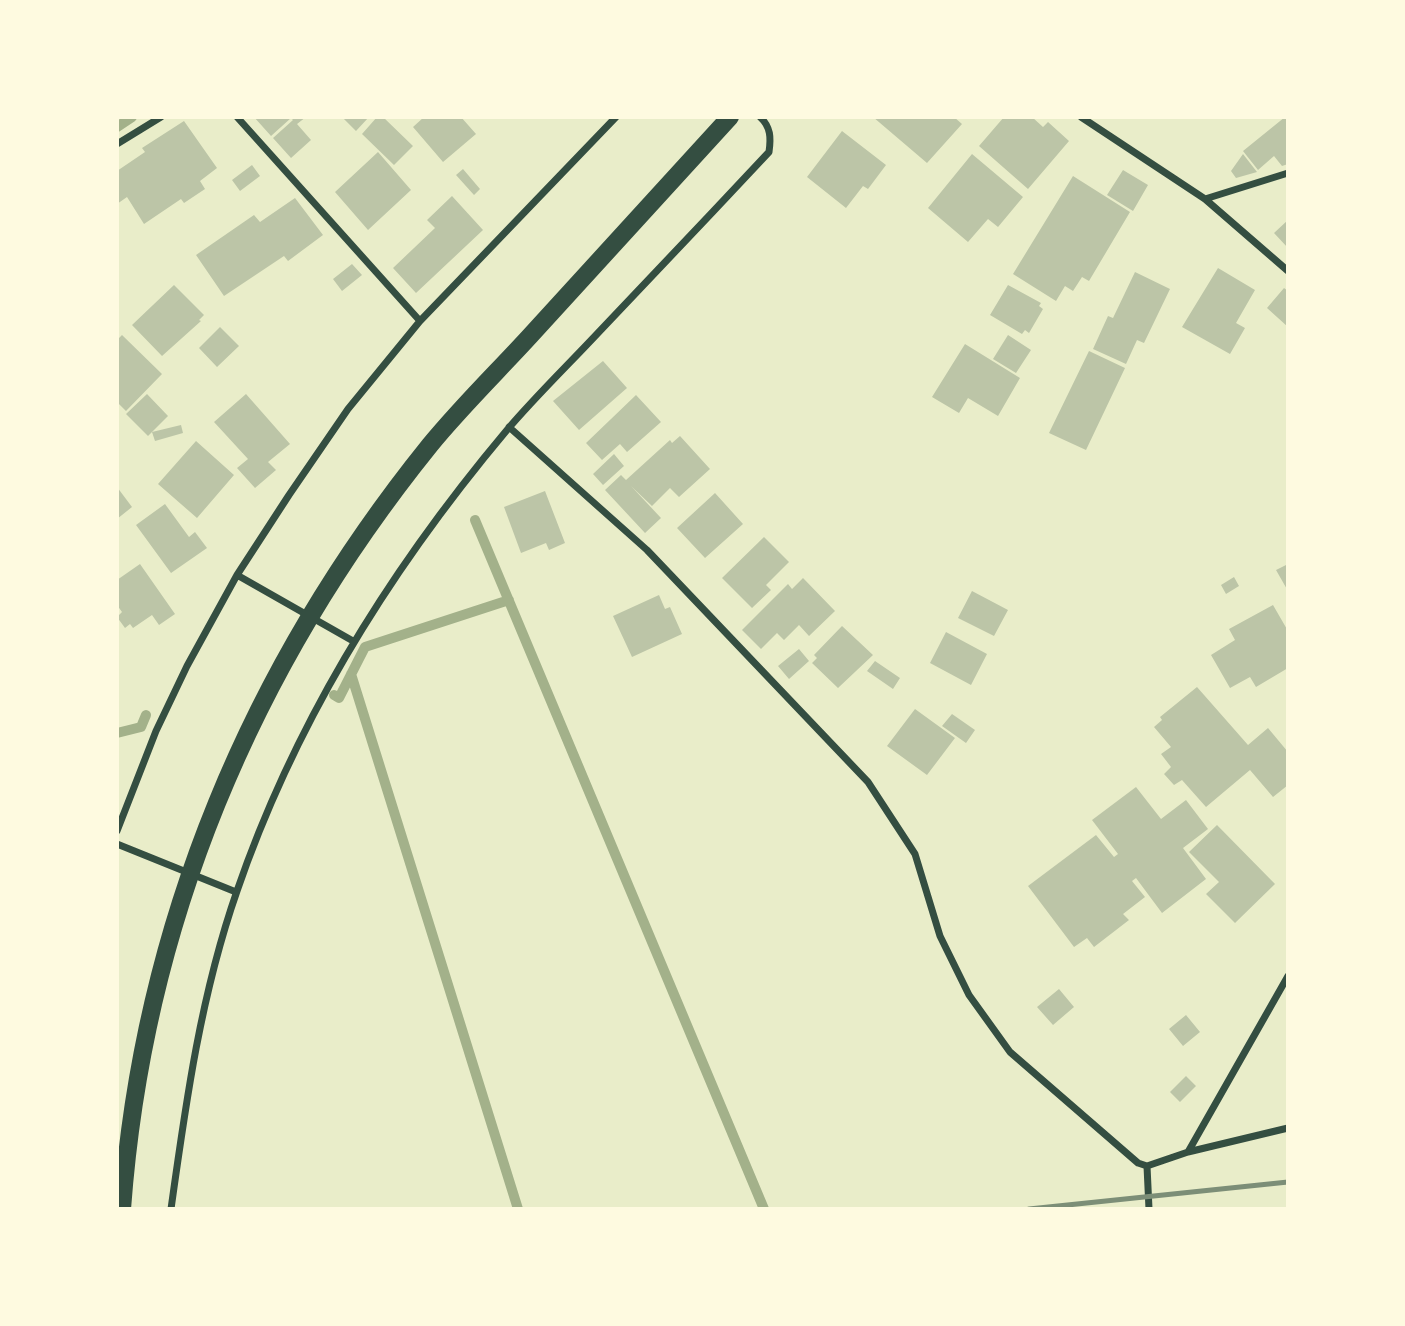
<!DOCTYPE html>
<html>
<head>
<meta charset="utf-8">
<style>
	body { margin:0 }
	#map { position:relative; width:1405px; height:1326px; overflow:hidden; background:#e9edc9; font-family:Manrope,sans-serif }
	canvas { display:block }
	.frame { position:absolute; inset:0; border:119px solid #fefae0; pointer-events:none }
</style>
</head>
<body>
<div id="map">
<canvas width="1405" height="1326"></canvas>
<div class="frame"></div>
</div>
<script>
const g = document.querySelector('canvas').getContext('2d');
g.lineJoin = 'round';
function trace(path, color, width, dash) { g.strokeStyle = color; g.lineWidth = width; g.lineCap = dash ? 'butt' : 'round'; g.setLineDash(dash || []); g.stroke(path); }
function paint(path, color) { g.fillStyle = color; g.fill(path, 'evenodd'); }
const stream = new Path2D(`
	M117,127L132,117
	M475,520L764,1209
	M351,674L518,1209
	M334,695L339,698L365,647L509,600
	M117,733L141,727L146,715`);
const building = new Path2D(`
	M254,117H306L297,124L311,140L291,158L273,138L293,120L291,118L271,136Z
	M342,117H369L356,131Z
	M377,117H383L413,146L394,165L362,134Z
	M424,117H461L476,134L443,162L413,127Z
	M873,117H954L962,124L927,163Z
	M1004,117H1032L1043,127L1048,122L1069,141L1028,189L979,146Z
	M1285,117H1288V164L1282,166L1274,156L1258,170L1243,151Z
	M184,121L217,168L200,181L205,189L184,203L181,199L144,224L127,197L117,204V171L145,152L142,148Z
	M842,131L886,165L868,189L863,186L846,208L807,177Z
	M378,152L411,190L368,230L335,192Z
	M972,154L1023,197L998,227L988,219L968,242L928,208Z
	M1243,154L1257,172L1236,178L1231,171Z
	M252,165L260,176L240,191L232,180Z
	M463,169L480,189L474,195L456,175Z
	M1123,170L1148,185L1133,211L1107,195Z
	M1073,176L1130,212L1089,281L1082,277L1073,291L1065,286L1056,301L1013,274Z
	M452,196L483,230L416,293L393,268L435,228L427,220Z
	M295,198L323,235L288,261L284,256L224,296L196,255L254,215L260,222Z
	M1288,220V248L1274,233Z
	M352,264L362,275L342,291L333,279Z
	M1218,268L1255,290L1236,323L1245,328L1230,354L1182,327Z
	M1135,272L1170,289L1144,343L1137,340L1126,364L1093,349L1108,316L1113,318Z
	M174,285L204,315L199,320L201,321L162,356L132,325Z
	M1008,285L1041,303L1039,306L1043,309L1029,333L1025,330L1022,334L990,315Z
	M1284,288L1288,291V327L1267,308Z
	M220,327L239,346L217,367L199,348Z
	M122,335L162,374L126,411L117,402V340Z
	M1008,335L1031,350L1016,373L993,359Z
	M965,344L1020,378L998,416L968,398L959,413L932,397Z
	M1089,351L1125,368L1086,450L1049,433Z
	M603,361L627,388L579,430L553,401Z
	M147,394L168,416L148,436L126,414Z
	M246,394L290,444L268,462L276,470L255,488L237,468L248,459L214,422Z
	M636,395L661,422L627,452L620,444L602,460L586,443Z
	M181,425L183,433L155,441L152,432Z
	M680,436L710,469L679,497L670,488L652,506L631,486L661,518L645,533L605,490L621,475L626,480L670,440L672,443Z
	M196,441L234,475L197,518L158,484Z
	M614,454L624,466L603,485L593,474Z
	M117,487L132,507L117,519Z
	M545,491L565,543L549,550L546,543L521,553L504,507Z
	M715,493L743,524L705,558L677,528Z
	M165,504L189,537L195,532L207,548L171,573L136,525Z
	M764,537L789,562L766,585L771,590L752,608L722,578Z
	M140,564L175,614L159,625L152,615L133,628L130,624L125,628L117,617L122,612L117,605V580Z
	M1288,564V591L1276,570Z
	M1234,577L1239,586L1226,594L1221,585Z
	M803,578L835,611L809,636L799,625L784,640L777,633L761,649L742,630L788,584L792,589Z
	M972,591L1008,610L994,636L958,618Z
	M659,595L665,609L670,607L682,634L632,657L613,616Z
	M1273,605L1288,631V668L1256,687L1250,677L1230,688L1211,655L1235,640L1229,629Z
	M842,626L873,655L838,688L812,663L817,658L814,655Z
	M946,632L987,654L971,685L930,663Z
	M799,649L809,661L789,679L778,666Z
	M875,661L900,678L893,689L867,671Z
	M1197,687L1248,745L1268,728L1288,752V785L1273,797L1250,770L1206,807L1182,780L1174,785L1164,774L1171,767L1161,754L1171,747L1154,727L1162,720L1160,717Z
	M915,709L955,738L927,775L887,746Z
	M952,714L975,730L966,743L942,726Z
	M1136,787L1161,819L1186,800L1208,829L1183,848L1206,879L1162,913L1136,878L1132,881L1145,897L1123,914L1129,920L1094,947L1087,938L1074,947L1028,886L1096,835L1114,857L1118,854L1092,820Z
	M1217,825L1275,884L1235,923L1206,894L1219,882L1189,852Z
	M1059,989L1074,1007L1053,1025L1037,1007Z
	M1186,1015L1200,1032L1183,1046L1169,1029Z
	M1186,1076L1196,1086L1180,1102L1170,1092Z`);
const minor = new Path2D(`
	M237,117L420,321
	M1081,117L1205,199L1288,271
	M117,144L161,117
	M1205,199L1288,173
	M509,427L647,550L868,782L915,854L940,936L969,995L1010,1052L1138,1163L1147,1166L1188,1152L1288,976
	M237,575L353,641
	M117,831L156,731L187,666L237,575L289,495L348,409L420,321L616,117
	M117,844L236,892
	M1188,1152L1288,1128
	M1147,1166L1149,1209
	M171,1209C186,1101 201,994 237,891C296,719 391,568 507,430C535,397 567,366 597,334C654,274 712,213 769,152C771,138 771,127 760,117`);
const primary = new Path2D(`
	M122,1209C143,924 251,667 430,445C461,407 497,372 530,336C597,263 663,190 730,117`);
const rail = new Path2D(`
	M1029,1209L1288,1182`);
trace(stream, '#a3b18a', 10);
paint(building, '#bcc5a7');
trace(minor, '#344e41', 7);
trace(primary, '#344e41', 18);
trace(rail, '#7c8e77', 5);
</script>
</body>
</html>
